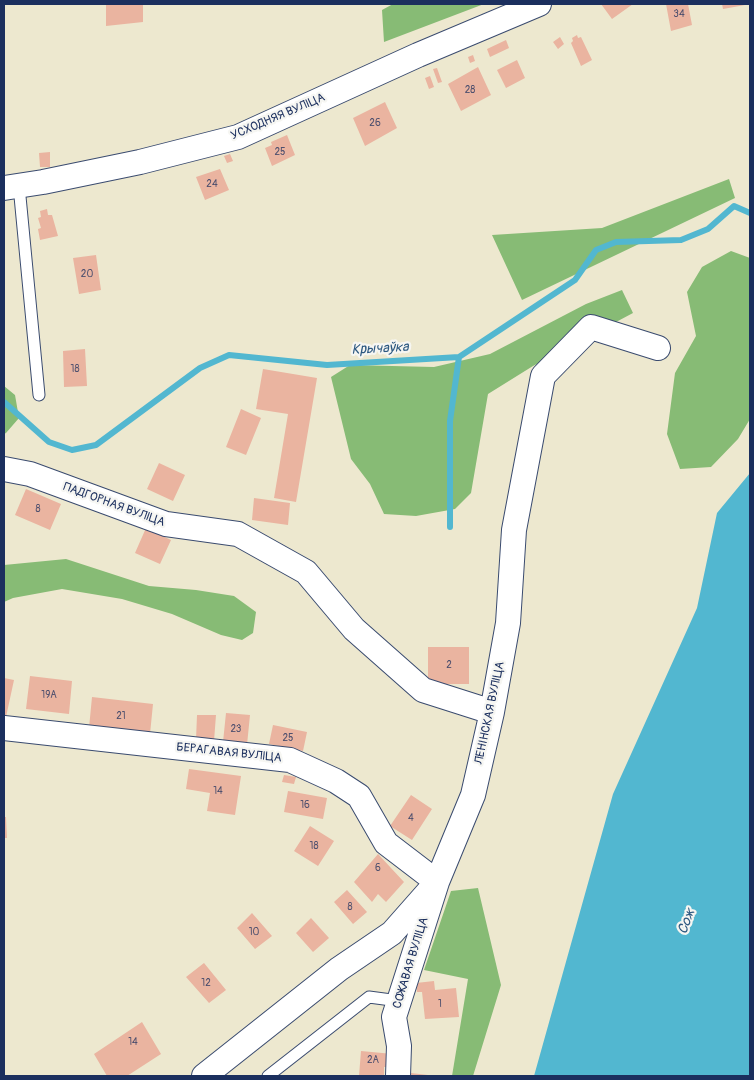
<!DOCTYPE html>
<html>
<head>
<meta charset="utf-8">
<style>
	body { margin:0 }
	#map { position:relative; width:754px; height:1080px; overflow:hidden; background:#ede8cf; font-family:Pangolin,sans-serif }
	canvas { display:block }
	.frame { position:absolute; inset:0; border:5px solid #1b2f5e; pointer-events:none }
</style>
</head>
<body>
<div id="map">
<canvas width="754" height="1080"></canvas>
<div class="frame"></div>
</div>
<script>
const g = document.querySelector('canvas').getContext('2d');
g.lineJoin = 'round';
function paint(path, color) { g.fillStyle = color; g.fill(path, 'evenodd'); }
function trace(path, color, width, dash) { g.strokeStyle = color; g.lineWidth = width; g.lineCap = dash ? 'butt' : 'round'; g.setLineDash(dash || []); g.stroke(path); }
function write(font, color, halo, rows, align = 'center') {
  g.font = font + ' Pangolin,sans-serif'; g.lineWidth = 4.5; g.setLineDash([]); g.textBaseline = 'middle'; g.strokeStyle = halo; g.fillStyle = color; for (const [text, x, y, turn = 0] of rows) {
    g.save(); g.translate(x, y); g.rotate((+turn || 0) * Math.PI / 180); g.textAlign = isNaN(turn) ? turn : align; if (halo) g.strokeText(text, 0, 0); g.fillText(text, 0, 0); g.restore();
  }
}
const forest = new Path2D(`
	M393,4H484L384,42L382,10Z
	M729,179L735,198L522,300L492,235L602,228Z
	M731,251L750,258V419L738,439L711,467L680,469L667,434L675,373L696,336L687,292L702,267Z
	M622,290L633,313L533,366L488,394L471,493L455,509L416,516L384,514L370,484L351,459L331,377L350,365L434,367L490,354L586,304Z
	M4,386L15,395L19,418L6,433L4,434Z
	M66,559L149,586L196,590L234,596L256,612L253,633L242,640L221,635L172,614L122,599L62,589L13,598L4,602V565Z
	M478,888L501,985L473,1076H452L468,979L424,970L451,891Z`);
const water = new Path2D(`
	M750,473V1076H534L613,794L697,608L717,513Z`);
const stream = new Path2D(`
	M4,402L49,442L72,450L96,445L200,368L229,355L327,365L459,357L575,280L596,250L616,242L681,240L708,229L734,206L750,213
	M450,527V421L459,357`);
const building = new Path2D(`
	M106,4H143V22L106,26Z
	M601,4H633L612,19Z
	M666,4H688L692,25L671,31Z
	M722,4H745V5L723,9Z
	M577,35L578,38L581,37L592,60L581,66L571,43L573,41L572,38Z
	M560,37L564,44L558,49L553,42Z
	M506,40L509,48L490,57L487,49Z
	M473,55L475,61L470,63L468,57Z
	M517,60L525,78L506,88L497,70Z
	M478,67L491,95L461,111L448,84Z
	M437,68L442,82L438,83L433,69Z
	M430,76L434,87L429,89L425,78Z
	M385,102L397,128L365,146L353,118Z
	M287,135L295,155L272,166L265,148L272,145L271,142Z
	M50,152V167H40L39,153Z
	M230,154L233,161L227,163L224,156Z
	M220,169L229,190L205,200L196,177Z
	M47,209L48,215H52L58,236L40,240L38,229L41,228L38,218L41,217L40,211Z
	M96,255L101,290L79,294L73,258Z
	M85,349L87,386L64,387L63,351Z
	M263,369L317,378L296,502L274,498L288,414L256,409Z
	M241,409L261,418L246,455L226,447Z
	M159,463L185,475L173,501L147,489Z
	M26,489L61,504L50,530L15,515Z
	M254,498L290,503L288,525L252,520Z
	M146,528L171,540L160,564L135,553Z
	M428,647H469V684H428Z
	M30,676L72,681L69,714L26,709Z
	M4,678L14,680L6,717L4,716Z
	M92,697L153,704L150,734L89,728Z
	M226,713L250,715L247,745L223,742Z
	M197,715H216L214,741L196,740Z
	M273,725L307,732L303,751L269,744Z
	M189,769L241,776L235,815L207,811L210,793L186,789Z
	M284,775L296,777L294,784L282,782Z
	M288,791L327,798L323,819L284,812Z
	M411,795L432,809L412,840L390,826Z
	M4,817H6L7,838H4Z
	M310,826L334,841L318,866L294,851Z
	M378,854L404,882L386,902L378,894L372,902L354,882Z
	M347,890L367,912L353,924L334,902Z
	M252,913L272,936L255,949L237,928Z
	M311,918L329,938L313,952L296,933Z
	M204,963L226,990L209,1003L186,977Z
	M434,981L435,990L456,988L459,1017L425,1019L422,992H417L416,983Z
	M142,1022L161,1054L127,1076H107L94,1054Z
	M361,1051L393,1054V1067H384V1076H359Z
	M411,1073L428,1075V1076H410Z`);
const lane = new Path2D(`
	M19,186L39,395
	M268,1076L369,997L399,1001`);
const street = new Path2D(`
	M4,188L43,182L140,162L238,137L418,55L539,4
	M4,469L30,474L166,524L238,534L306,572L354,629L423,690L492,712
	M4,728L290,760L336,781L359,796L386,843L437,882L394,1017L399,1046L398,1076
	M204,1076L339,969L392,933L437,882L473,795L492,712L508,623L514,530L543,376L591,327L658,348`);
const numberNames = [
	["34",679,14],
	["28",470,90],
	["26",375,123],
	["25",280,152],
	["24",212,184],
	["20",87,274],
	["18",75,369],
	["8",38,509],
	["2",449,665],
	["19А",49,695],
	["21",121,716],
	["23",236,729],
	["25",288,738],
	["14",218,791],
	["16",305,805],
	["4",411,818],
	["18",314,846],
	["6",378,868],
	["8",350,907],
	["10",254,932],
	["12",206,983],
	["1",440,1004],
	["14",133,1042],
	["2А",373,1060]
];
const streetNames = [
	["УСХОДНЯЯ ВУЛІЦА",278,117,-23],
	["ПАДГОРНАЯ ВУЛІЦА",114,505,20],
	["ЛЕНІНСКАЯ ВУЛІЦА",490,713,-78],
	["БЕРАГАВАЯ ВУЛІЦА",229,753,6],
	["СОЖАВАЯ ВУЛІЦА",411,963,-73]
];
const waterNames = [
	["Крычаўка",380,349,-3],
	["Сож",687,922,-69]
];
paint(forest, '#87bb75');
paint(water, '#52b7d0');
trace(stream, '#52b7d0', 6);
paint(building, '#eab4a0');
trace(lane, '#3a4b6f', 13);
trace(street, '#3a4b6f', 26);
trace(lane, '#fff', 11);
trace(street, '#fff', 24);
write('10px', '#4f506e', null, numberNames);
write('12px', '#1b2f5e', '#f6f6f2', streetNames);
write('italic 14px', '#2c5880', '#f6f6f2', waterNames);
</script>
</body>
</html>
